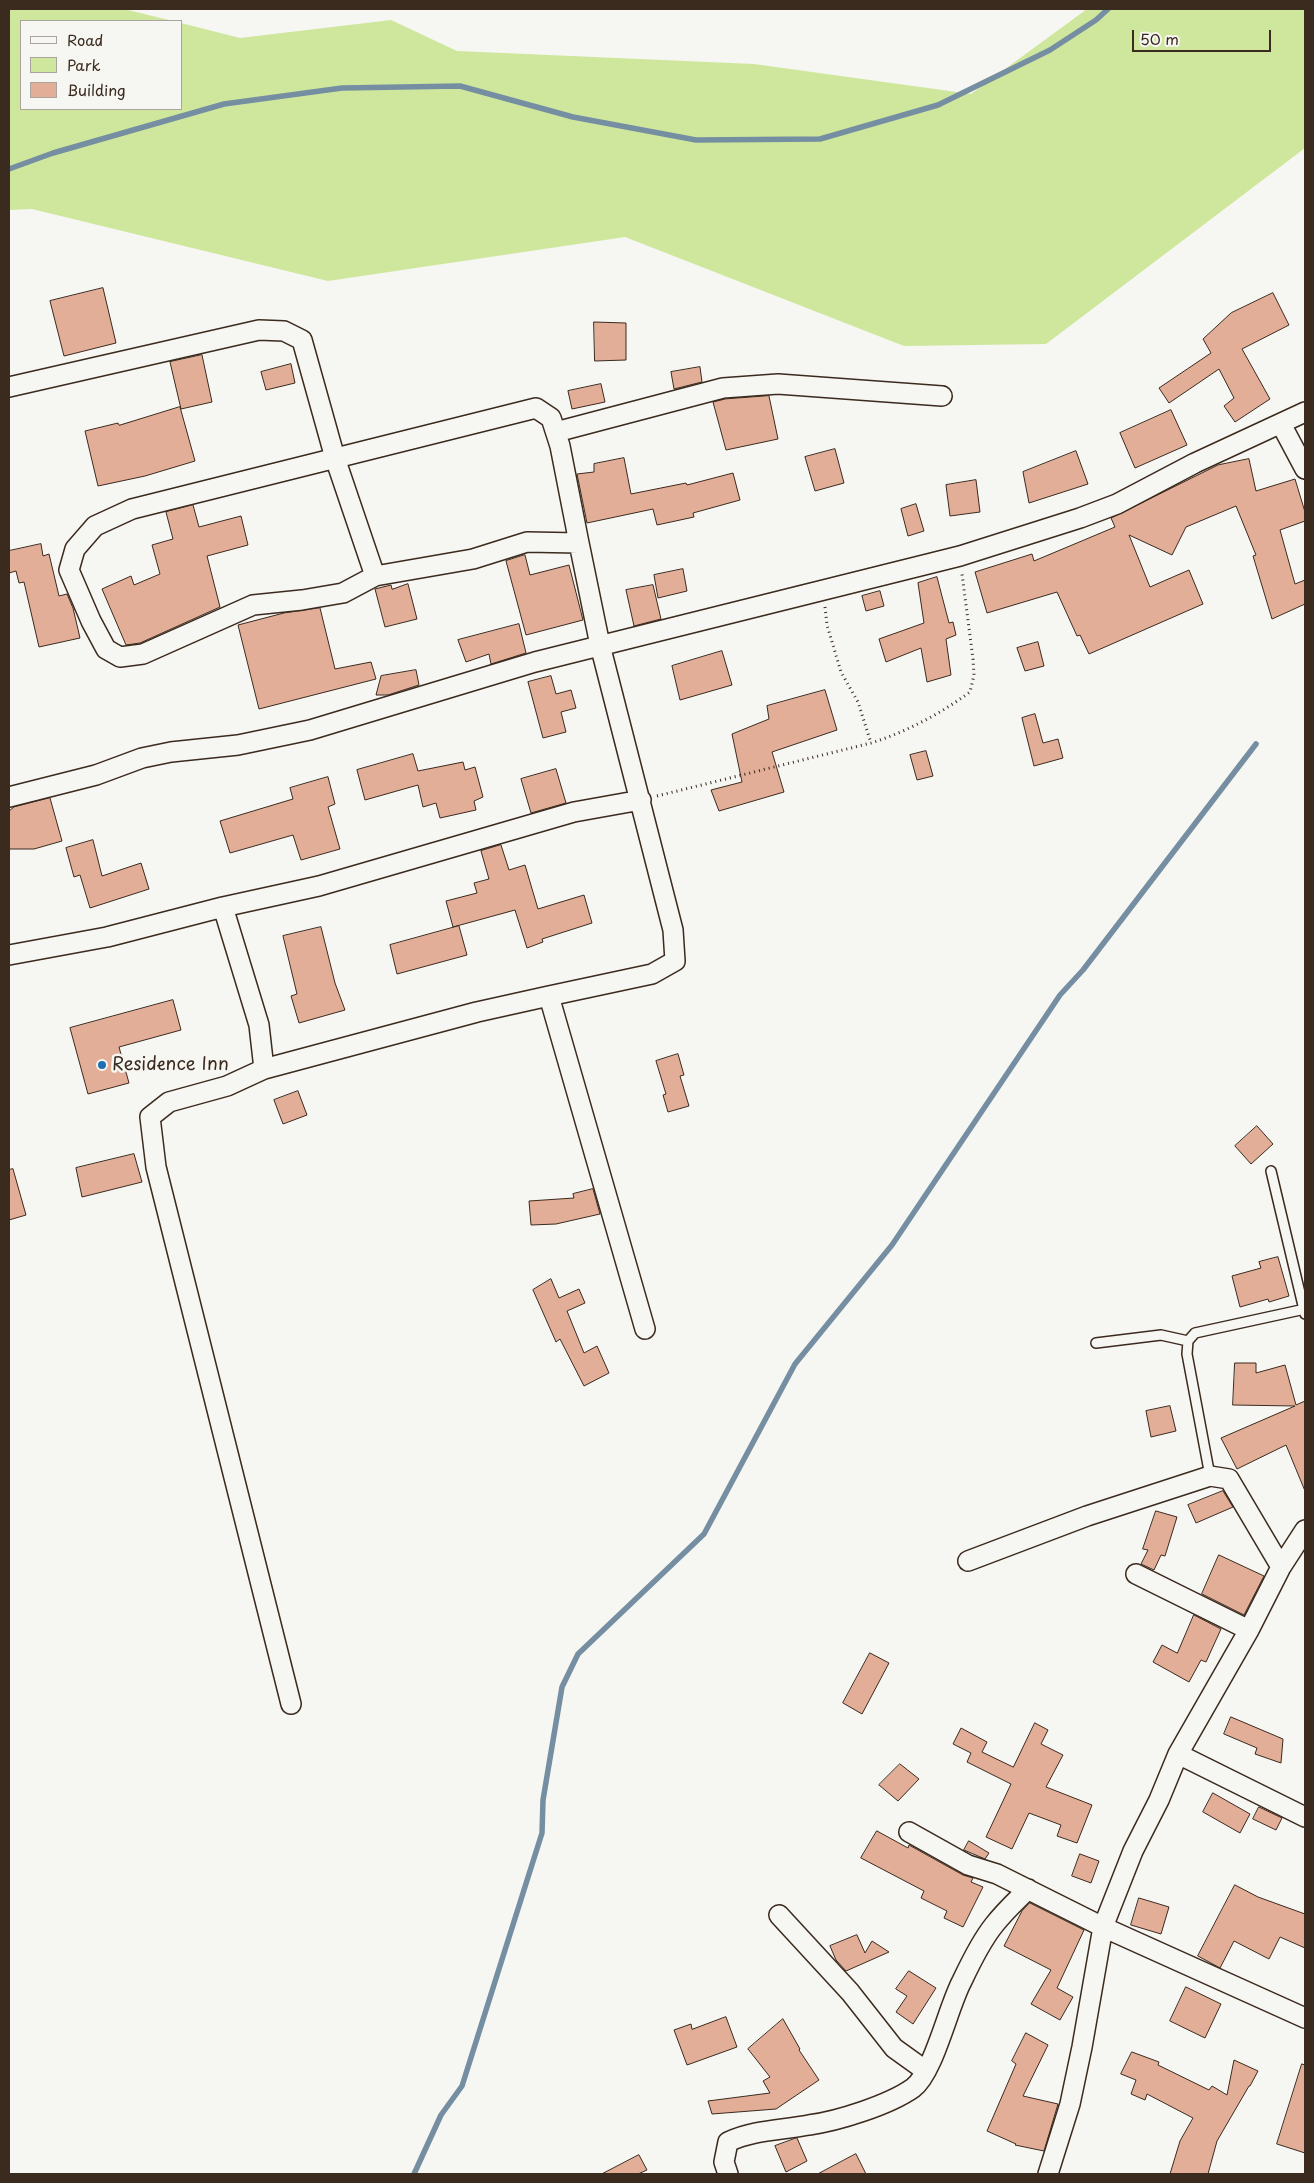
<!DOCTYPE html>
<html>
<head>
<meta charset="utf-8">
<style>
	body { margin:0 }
	#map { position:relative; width:1314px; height:2183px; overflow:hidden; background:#f6f6f2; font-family:"Playpen Sans",sans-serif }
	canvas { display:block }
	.frame { position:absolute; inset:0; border:10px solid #3b2a1e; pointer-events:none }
	.legend { position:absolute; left:20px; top:20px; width:162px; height:90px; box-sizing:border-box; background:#f6f6f2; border:1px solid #aba49d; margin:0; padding:6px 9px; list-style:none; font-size:15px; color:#3b2a1e }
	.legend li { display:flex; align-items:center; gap:10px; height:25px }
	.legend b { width:25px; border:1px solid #aba49d }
	.scale { position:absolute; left:1132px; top:30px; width:139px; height:22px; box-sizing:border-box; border:2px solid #3b2a1e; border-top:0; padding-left:6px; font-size:15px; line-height:18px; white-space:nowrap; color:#3b2a1e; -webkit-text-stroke:4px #f6f6f2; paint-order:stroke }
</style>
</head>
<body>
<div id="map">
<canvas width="1314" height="2183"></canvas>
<div class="frame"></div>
<ul class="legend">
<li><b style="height:6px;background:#f6f6f2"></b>Road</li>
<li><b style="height:14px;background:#cfe79d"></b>Park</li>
<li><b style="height:14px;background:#e3ae98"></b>Building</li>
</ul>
<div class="scale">50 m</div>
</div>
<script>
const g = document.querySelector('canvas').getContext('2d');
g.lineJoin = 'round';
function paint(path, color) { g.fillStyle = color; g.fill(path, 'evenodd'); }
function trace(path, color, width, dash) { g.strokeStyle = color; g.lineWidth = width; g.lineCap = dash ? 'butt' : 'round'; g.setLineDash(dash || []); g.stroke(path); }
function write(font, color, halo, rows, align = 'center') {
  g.font = font + ' "Playpen Sans",sans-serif'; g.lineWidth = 5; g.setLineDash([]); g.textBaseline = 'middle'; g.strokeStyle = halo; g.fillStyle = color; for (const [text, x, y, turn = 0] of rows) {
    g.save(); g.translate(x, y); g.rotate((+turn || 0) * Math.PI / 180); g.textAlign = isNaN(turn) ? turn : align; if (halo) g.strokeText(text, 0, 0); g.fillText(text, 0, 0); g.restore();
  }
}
const green = new Path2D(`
	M9,9H124L173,21H21V109H181V23L240,38L391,20L457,51L754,64L971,94L1087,9H1305V148L1046,344L904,346L625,237L328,281L32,209L9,210Z`);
const stream = new Path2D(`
	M9,169L53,153L224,104L342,88L460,86L573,117L696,140L820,139L938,105L1050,50L1096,20L1108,9
	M414,2174L441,2115L462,2086L542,1833L543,1800L562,1687L578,1654L704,1534L795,1364L892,1245L1060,995L1083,970L1256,744`);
const building = new Path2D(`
	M103,288L116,343L64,356L50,301Z
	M1273,293L1289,325L1242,349L1270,399L1235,422L1224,406L1234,398L1219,369L1169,403L1159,388L1211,353L1203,339L1231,313Z
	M594,322L626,323V360L595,361Z
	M202,355L212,402L181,409L170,362Z
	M291,364L295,383L266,390L261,372Z
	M700,367L702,382L674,389L671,372Z
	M601,384L605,402L572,409L568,391Z
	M769,396L778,439L726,450L713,402L725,399Z
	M180,407L195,461L145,476L98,486L85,431L118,423L119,425Z
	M1171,410L1187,445L1135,468L1120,433Z
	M835,449L844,483L815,491L805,457Z
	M1076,451L1088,484L1029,503L1023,472Z
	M624,458L631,494L686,483L687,485L733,473L740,500L693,513L694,517L657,525L653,509L587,523L577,474L594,472V464Z
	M1249,459L1256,491L1295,479L1305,512V521L1280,530L1295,584L1305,580V604L1272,619L1253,556L1256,555L1236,506L1186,527L1172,555L1129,535L1150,587L1189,570L1203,604L1089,654L1080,635L1077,636L1057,592L987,613L975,572L1032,554L1034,561L1115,527L1111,518L1218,465Z
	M976,480L980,512L950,516L946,485Z
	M916,504L924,531L908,536L901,509Z
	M193,505L199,527L241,516L248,545L207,556L220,607L140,643L126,645L102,589L131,576L134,585L160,574L152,545L173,539L166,512Z
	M41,544L43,556L49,554L59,596L67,594L73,608L80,638L39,647L24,582L19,583L16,571L9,573V551Z
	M525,555L530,575L569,565L583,620L526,635L506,561Z
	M683,569L687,591L658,598L654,575Z
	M937,577L949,623L953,622L956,635L946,639L951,675L927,682L921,648L886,662L879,639L924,623L918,583Z
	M408,584L417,619L385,627L375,589L391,585L392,589Z
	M653,585L661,619L634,626L626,590Z
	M880,591L884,606L866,611L862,596Z
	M320,608L335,669L371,662L376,679L259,709L238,625L284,613Z
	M519,624L526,653L491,664L489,654L466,662L458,640Z
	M1038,642L1044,666L1025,671L1017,648Z
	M722,651L732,685L680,700L672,666Z
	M416,670L419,685L388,695H376L381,676Z
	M551,676L556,694L571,690L576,708L561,712L566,732L543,738L528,682Z
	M825,690L837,730L772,752L784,792L719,811L711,790L742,782L732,734L769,719L767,706Z
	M1035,714L1043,743L1058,739L1063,758L1034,766L1022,718Z
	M926,751L933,776L917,780L910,755Z
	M413,754L418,771L463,762L465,770L475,767L483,797L474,801L476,810L440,818L436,803L423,807L418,785L365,800L357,770Z
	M556,769L566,803L531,813L521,779Z
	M328,777L335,804L328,807L340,849L301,860L293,835L230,853L220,821L293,799L290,788Z
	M50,798L62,841L34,849H9V811L14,807Z
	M93,840L102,876L141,863L149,889L90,908L80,875L74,877L66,848Z
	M501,845L509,870L525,865L538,909L584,895L592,923L542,939L543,942L527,948L515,910L453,927L446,901L477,893L474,883L489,879L481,851Z
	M459,926L467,955L397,974L390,945Z
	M321,927L335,983L345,1010L299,1023L291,996L297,994L283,936Z
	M173,1000L181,1030L119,1047L129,1083L88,1094L70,1028Z
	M678,1054L684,1075L680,1076L689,1106L668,1112L663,1095L666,1094L656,1061Z
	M298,1091L307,1115L283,1124L274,1100Z
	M1257,1126L1273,1144L1251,1164L1235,1146Z
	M134,1154L142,1182L82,1197L76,1168Z
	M13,1169L26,1215L9,1220V1170Z
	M593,1189L600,1214L556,1224L531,1225L529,1201L574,1198L573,1194Z
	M1278,1257L1289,1296L1269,1302L1268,1299L1240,1307L1232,1276L1261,1268L1259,1262Z
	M551,1279L559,1298L579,1289L585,1303L567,1311L584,1353L597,1346L609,1373L584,1386L560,1339L556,1342L533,1290Z
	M1235,1363H1256V1373L1285,1365L1296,1405L1305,1401V1491L1286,1445L1237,1469L1221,1438L1295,1406L1233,1405Z
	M1170,1406L1176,1431L1151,1437L1146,1411Z
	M1223,1491L1233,1507L1196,1523L1188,1505Z
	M1156,1511L1177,1517L1165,1556L1161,1555L1154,1570L1141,1564L1148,1550L1143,1549Z
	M1219,1555L1264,1576L1244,1615L1202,1594Z
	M1194,1615L1221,1629L1206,1662L1201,1660L1189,1682L1153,1662L1162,1645L1177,1653Z
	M870,1653L889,1663L862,1714L843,1703Z
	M1231,1717L1283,1739L1281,1763L1255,1754L1257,1748L1224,1734Z
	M1035,1723L1048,1730L1041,1744L1063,1755L1046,1787L1092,1805L1077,1843L1057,1836L1061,1825L1029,1813L1012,1849L986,1837L1011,1784L967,1762L971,1753L953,1744L961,1728L987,1742L982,1752L1013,1767Z
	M900,1764L919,1779L898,1801L879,1785Z
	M1213,1793L1250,1814L1240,1833L1203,1812Z
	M1259,1807L1282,1818L1276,1830L1253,1819Z
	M877,1831L908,1848L909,1845L963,1875L973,1878L971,1882L983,1887L963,1927L944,1918L947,1911L921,1898L924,1891L861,1858Z
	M969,1841L989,1853L985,1859L964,1850Z
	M1080,1854L1099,1861L1091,1883L1072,1876Z
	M1235,1885L1258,1897L1305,1914V1948L1280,1937L1269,1959L1234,1941L1220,1968L1198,1956Z
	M1139,1898L1169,1907L1161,1934L1131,1925Z
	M1030,1903L1084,1930L1057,1988L1073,1997L1060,2020L1031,2004L1051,1970L1004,1946L1022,1911Z
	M857,1935L865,1953L872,1941L889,1952L846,1971L836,1960L830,1946Z
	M909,1971L936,1988L913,2024L896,2012L907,1996L896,1989Z
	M1186,1987L1221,2004L1205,2038L1170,2021Z
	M726,2017L737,2047L687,2065L674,2030L691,2024L692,2029Z
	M783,2019L800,2049L799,2050L819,2080L776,2109L712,2114L708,2101L770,2093L763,2081L770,2077L748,2049Z
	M1026,2033L1048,2045L1023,2096L1058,2104L1044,2151L1015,2145L1016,2144L987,2131L1016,2064L1012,2061Z
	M1132,2052L1159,2062L1158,2065L1209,2090L1212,2086L1227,2095L1234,2060L1258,2071L1250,2086H1249L1217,2141L1208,2174H1170L1180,2141L1193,2118L1147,2094L1145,2100L1131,2094L1136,2080L1121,2074Z
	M1302,2064L1305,2065V2153L1277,2144Z
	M797,2138L807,2161L786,2172L775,2146Z
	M856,2154L866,2174H818Z
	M639,2155L647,2170L638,2174H602Z`);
const path = new Path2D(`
	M825,607L827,625L841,672L858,702L871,743
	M657,796L871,743C906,732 940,714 970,692L974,675L973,659L962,574`);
const service = new Path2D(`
	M1271,1171L1305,1314
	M1096,1343L1161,1335L1188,1341
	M1210,1476L1187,1354L1188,1341L1195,1333L1305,1309`);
const minor = new Path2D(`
	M9,387L259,330L284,331L302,340L335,458L375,576
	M536,408L551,418L560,446L579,543L527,542L473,559L375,576L343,593L302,600L253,605L143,654L120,657L106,649L91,621L69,570L75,549L95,526L132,509Z
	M1281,424L1305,469
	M556,432L723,388L778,384L942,396
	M579,543L600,645L673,930L675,961L652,974L549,996L645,1329
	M9,797L96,775L142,758L171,752L238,745L310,730L535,662L960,556L1080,518L1117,504L1195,463L1305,412
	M223,907L259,1025L264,1069L227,1086L169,1102L150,1117L156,1167L291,1704
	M9,955L107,937L223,907L319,886L574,812L641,800
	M264,1069L477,1012L549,996
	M968,1561L1087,1516L1210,1476L1229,1479L1281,1567
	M1136,1574L1249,1630
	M1178,1754L1305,1817
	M909,1832L968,1865L997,1874L1103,1927L1305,2018
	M779,1915L850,1992L894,2048L926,2071
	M728,2174L724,2162L728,2142C753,2130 782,2130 809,2125C838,2121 889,2105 913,2088C934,2072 948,2007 962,1981C970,1964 982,1940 994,1925C1004,1912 1016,1901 1028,1889
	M1048,2174L1070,2104L1082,2047L1103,1927L1133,1851L1159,1800L1178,1754L1249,1630L1281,1567L1305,1530`);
const markers = [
	[102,1065,5,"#1f6fb2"]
];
const poiNames = [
	["Residence Inn",112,1065]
];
paint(green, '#cfe79d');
trace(stream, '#758ea2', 5.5);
paint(building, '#e3ae98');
trace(building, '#3b2a1e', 1);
trace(service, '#3b2a1e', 12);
trace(minor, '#3b2a1e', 22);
trace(path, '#3b2a1e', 3, [1, 4]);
trace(service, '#f6f6f2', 9);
trace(minor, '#f6f6f2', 19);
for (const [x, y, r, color] of markers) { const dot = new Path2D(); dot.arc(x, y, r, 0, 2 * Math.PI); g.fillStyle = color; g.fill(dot); trace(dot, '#f6f6f2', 2); }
write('18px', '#3b2a1e', '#f6f6f2', poiNames, 'left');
</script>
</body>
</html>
